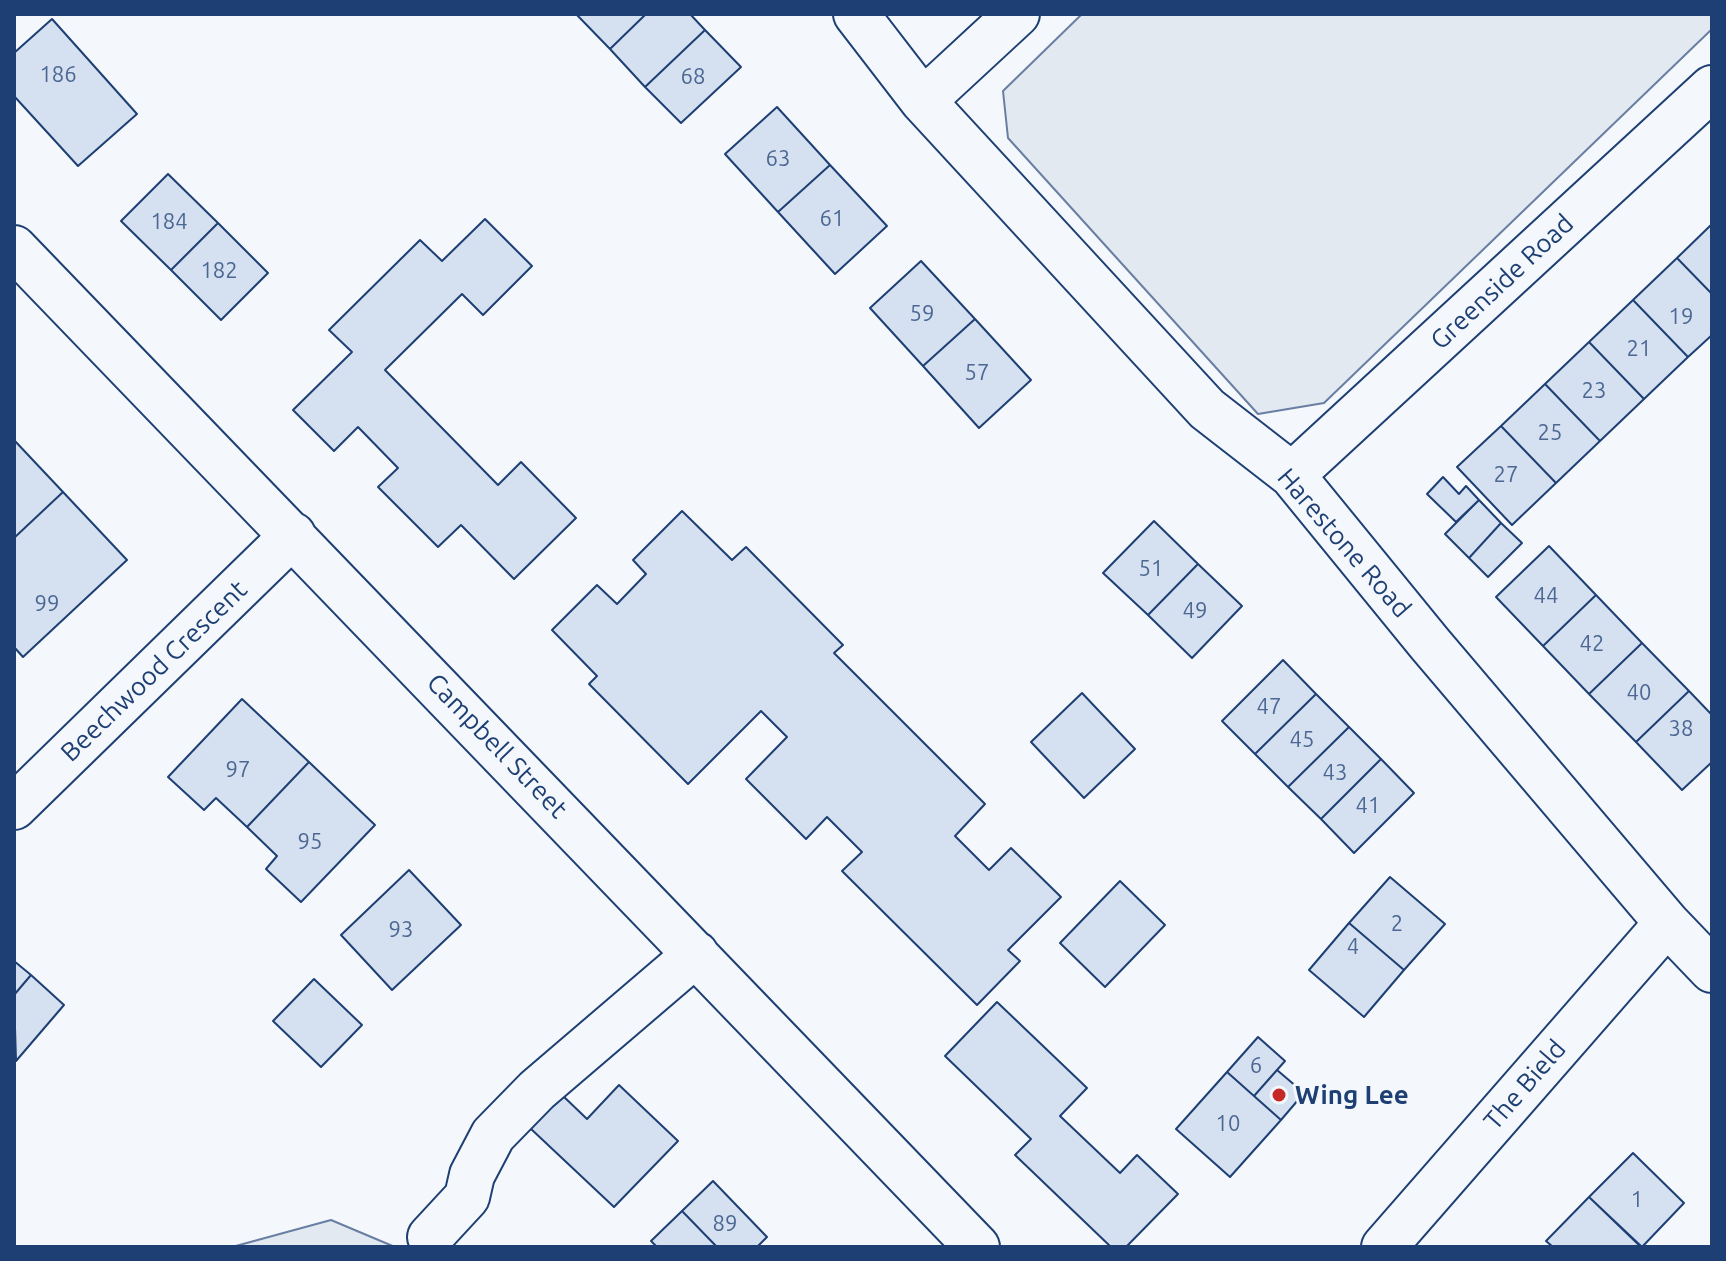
<!DOCTYPE html>
<html>
<head>
<meta charset="utf-8">
<style>
	body { margin:0 }
	#map { position:relative; width:1726px; height:1261px; overflow:hidden; background:#f4f7fb; font-family:Ubuntu,sans-serif }
	canvas { display:block }
	.frame { position:absolute; inset:0; border:16px solid #1d3f73; pointer-events:none }
</style>
</head>
<body>
<div id="map">
<canvas width="1726" height="1261"></canvas>
<div class="frame"></div>
</div>
<script>
const g = document.querySelector('canvas').getContext('2d');
g.lineJoin = 'round';
function paint(path, color) { g.fillStyle = color; g.fill(path, 'evenodd'); }
function trace(path, color, width, dash) { g.strokeStyle = color; g.lineWidth = width; g.lineCap = dash ? 'butt' : 'round'; g.setLineDash(dash || []); g.stroke(path); }
function write(font, color, halo, rows, align = 'center') {
  g.font = font + ' Ubuntu,sans-serif'; g.lineWidth = 6; g.setLineDash([]); g.textBaseline = 'middle'; g.strokeStyle = halo; g.fillStyle = color; for (const [text, x, y, turn = 0] of rows) {
    g.save(); g.translate(x, y); g.rotate((+turn || 0) * Math.PI / 180); g.textAlign = isNaN(turn) ? turn : align; if (halo) g.strokeText(text, 0, 0); g.fillText(text, 0, 0); g.restore();
  }
}
const green = new Path2D(`
	M1082,14H1712V29L1324,403L1258,414L1008,138L1003,91Z
	M331,1220L395,1247H232Z`);
const building = new Path2D(`
	M576,14H646L610,49Z
	M646,14H690L705,30L645,87L610,49Z
	M52,19L137,114L78,166L14,96V53Z
	M705,30L741,67L681,123L645,87Z
	M777,107L830,165L778,212L725,154Z
	M830,165L887,226L835,274L778,212Z
	M168,174L218,223L171,270L121,221Z
	M485,219L532,266L483,315L462,294L385,370L498,485L521,462L576,518L514,579L461,525L438,547L378,487L398,468L358,427L334,451L293,410L352,352L329,330L420,240L442,261Z
	M218,223L268,273L221,320L171,270Z
	M1712,224V294L1677,258Z
	M1677,258L1712,294V335L1688,357L1633,300Z
	M921,261L975,319L923,366L870,308Z
	M1633,300L1688,357L1644,399L1589,342Z
	M975,319L1031,380L979,428L923,366Z
	M1589,342L1644,399L1600,441L1545,384Z
	M1545,384L1600,441L1556,483L1501,426Z
	M1501,426L1556,483L1512,525L1457,467Z
	M14,440L63,492L14,538Z
	M1443,477L1459,494L1466,486L1479,500L1456,522L1427,494Z
	M63,492L127,560L23,657L14,647V538Z
	M1479,500L1501,523L1469,558L1445,534Z
	M682,511L732,560L746,547L843,645L834,653L985,804L955,836L989,870L1011,848L1061,897L1008,950L1020,961L977,1005L842,871L862,852L827,817L806,839L746,779L787,737L761,711L688,784L589,684L597,676L552,630L597,585L617,604L646,574L633,560Z
	M1154,521L1198,564L1148,615L1103,573Z
	M1501,523L1522,543L1488,577L1469,558Z
	M1549,546L1596,595L1543,646L1496,597Z
	M1198,564L1242,606L1192,658L1148,615Z
	M1596,595L1642,643L1589,694L1543,646Z
	M1642,643L1689,691L1636,742L1589,694Z
	M1283,660L1316,694L1255,754L1222,721Z
	M1689,691L1712,715V762L1682,790L1636,742Z
	M1082,693L1135,749L1084,798L1031,742Z
	M1316,694L1349,727L1288,787L1255,754Z
	M242,699L309,762L247,827L216,798L204,810L168,777Z
	M1349,727L1381,759L1321,819L1288,787Z
	M1381,759L1414,793L1354,853L1321,819Z
	M309,762L375,825L301,902L266,869L277,856L247,827Z
	M409,870L461,925L392,990L341,935Z
	M1390,877L1445,924L1404,970L1349,923Z
	M1120,881L1165,925L1105,987L1060,943Z
	M1349,923L1404,970L1364,1017L1309,970Z
	M14,961L31,975L14,995Z
	M31,975L64,1005L16,1061L14,995Z
	M314,979L362,1025L321,1067L273,1021Z
	M997,1002L1087,1088L1060,1116L1120,1173L1137,1155L1178,1194L1126,1247H1111L1015,1155L1031,1139L945,1056Z
	M1258,1037L1285,1061L1254,1096L1227,1072Z
	M1277,1070L1304,1093L1281,1120L1254,1096Z
	M1227,1072L1281,1120L1230,1177L1176,1129Z
	M619,1085L678,1141L614,1207L530,1128L561,1094L587,1119Z
	M1633,1153L1684,1203L1642,1247L1589,1197Z
	M713,1181L767,1237L757,1247H717L682,1211Z
	M1589,1197L1641,1247H1553L1546,1241Z
	M682,1211L717,1247H657L651,1241Z`);
const minor = new Path2D(`
	M856,14L923,101L1207,409L1292,475L1430,644L1667,923L1712,970
	M923,101L1017,14
	M14,248L977,1247
	M1292,475L1712,88
	M14,807L293,535
	M430,1237L467,1197L472,1175L493,1135L537,1090L696,954
	M1384,1247L1667,923`);
const markers = [
	[1279,1095,8,"#c62828"]
];
const numberNames = [
	["186",58,75],
	["68",693,77],
	["63",778,159],
	["61",832,219],
	["184",169,222],
	["182",219,271],
	["59",922,314],
	["19",1681,317],
	["21",1639,349],
	["57",977,373],
	["23",1594,391],
	["25",1550,433],
	["27",1506,475],
	["51",1151,569],
	["44",1546,596],
	["99",47,604],
	["49",1195,611],
	["42",1592,644],
	["40",1639,693],
	["47",1269,707],
	["38",1681,729],
	["45",1302,740],
	["97",238,770],
	["43",1335,773],
	["41",1368,806],
	["95",310,842],
	["2",1397,924],
	["93",401,930],
	["4",1353,947],
	["6",1256,1066],
	["10",1228,1124],
	["1",1637,1200],
	["89",725,1224]
];
const streetNames = [
	["Greenside Road",1502,282,-43],
	["Harestone Road",1344,543,49],
	["Beechwood Crescent",154,671,-44],
	["Campbell Street",497,746,46],
	["The Bield",1525,1085,-49]
];
const poiNames = [
	["Wing Lee",1295,1095]
];
paint(green, '#e3e9f0');
trace(green, '#687fa3', 2);
paint(building, '#d5e0f0');
trace(building, '#1d3f73', 2);
trace(minor, '#1d3f73', 48);
trace(minor, '#f4f7fb', 44);
for (const [x, y, r, color] of markers) { const dot = new Path2D(); dot.arc(x, y, r, 0, 2 * Math.PI); g.fillStyle = color; g.fill(dot); trace(dot, '#f4f7fb', 3); }
write('22px', '#4b6792', null, numberNames);
write('26px', '#1d3f73', '#f4f7fb', streetNames);
write('bold 26px', '#1d3f73', '#f4f7fb', poiNames, 'left');
</script>
</body>
</html>
